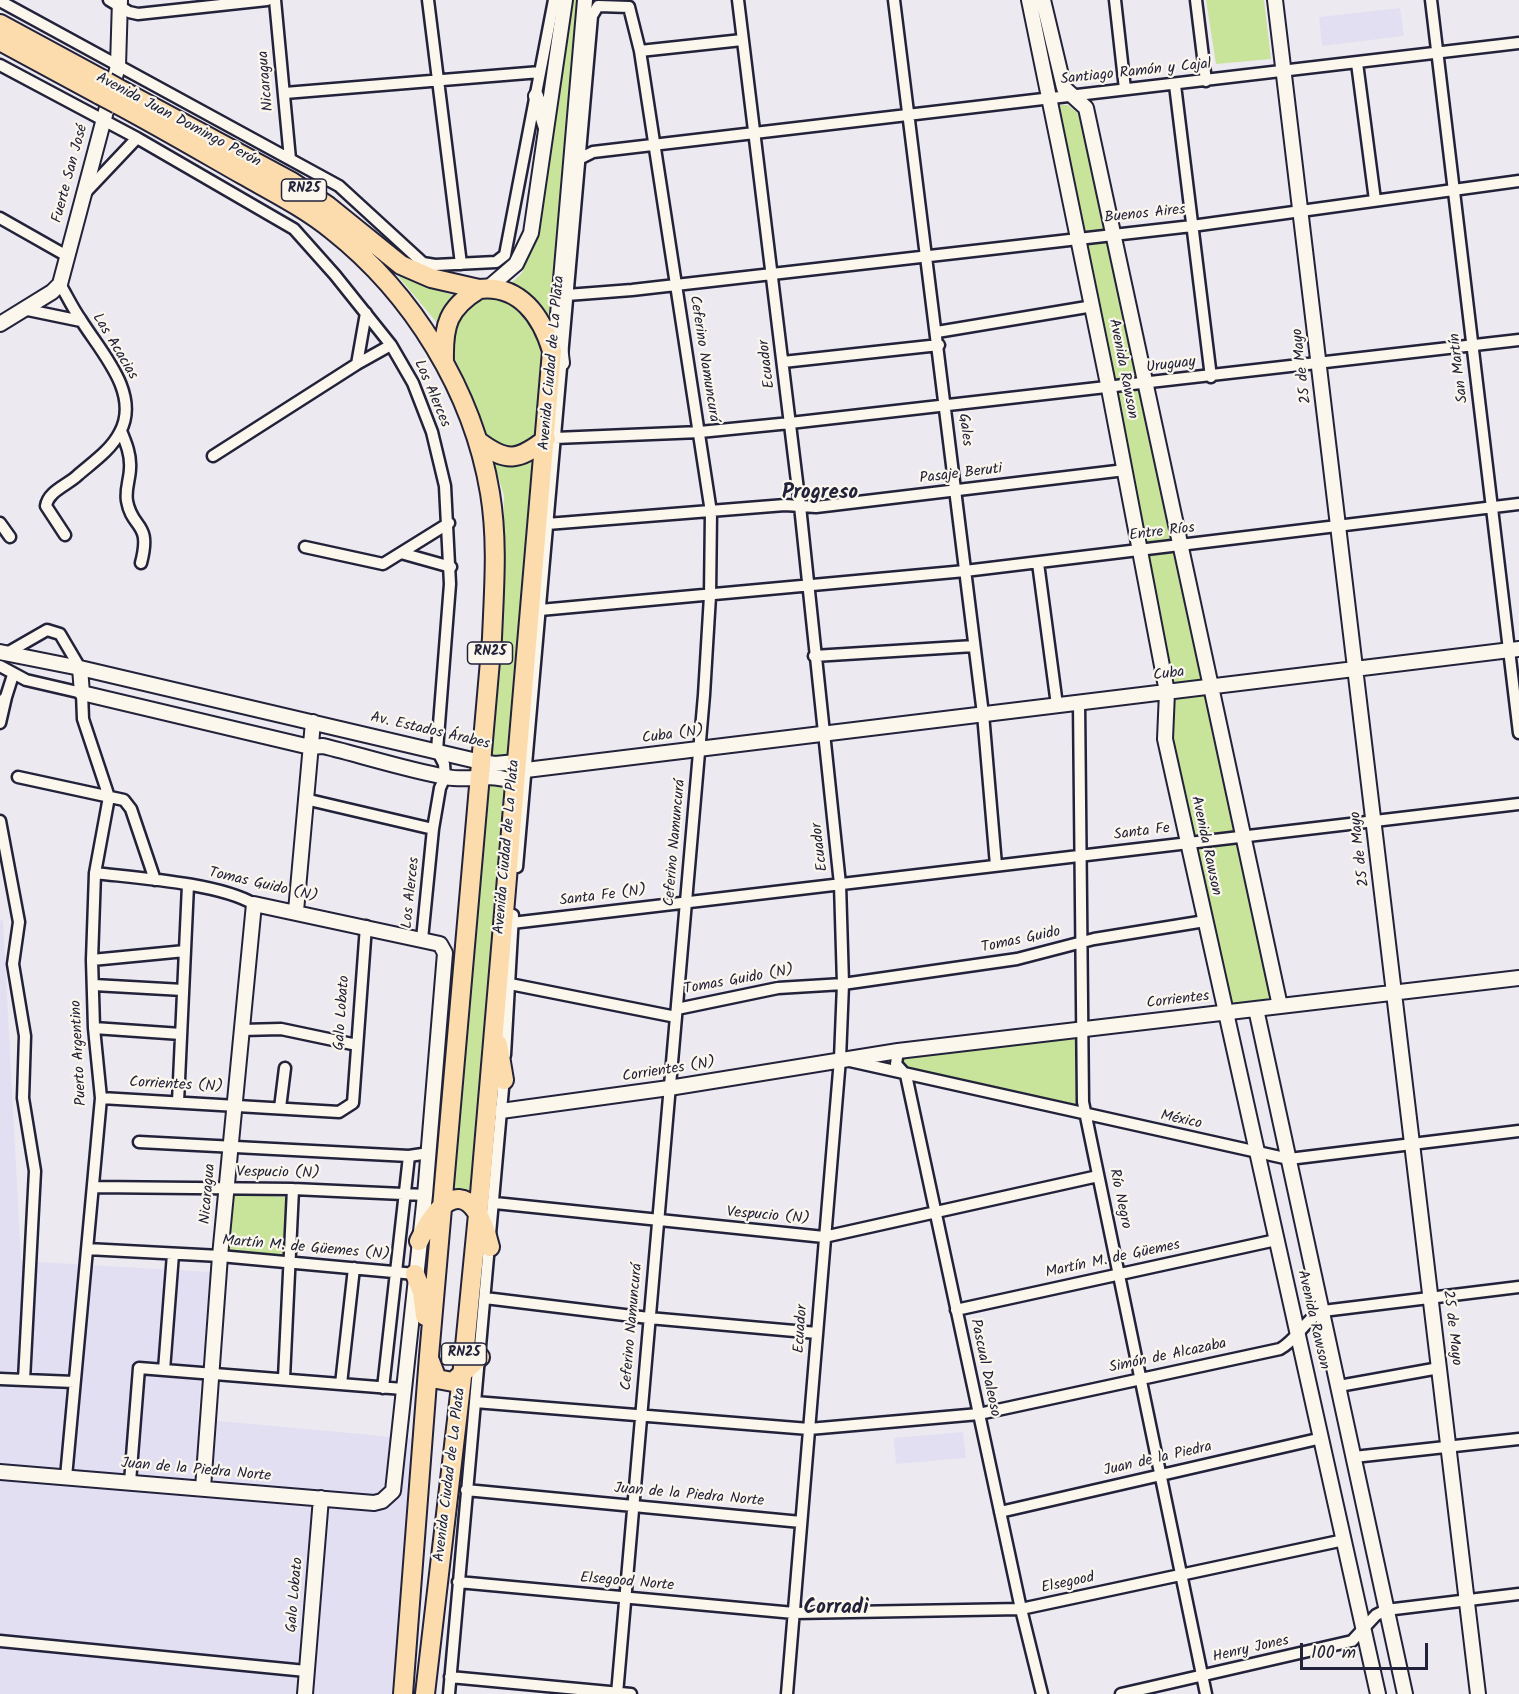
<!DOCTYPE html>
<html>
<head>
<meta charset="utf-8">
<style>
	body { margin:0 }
	#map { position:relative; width:1519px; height:1694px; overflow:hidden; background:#ede9f0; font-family:Kalam,sans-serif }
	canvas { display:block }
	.scale { position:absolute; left:1300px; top:1643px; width:128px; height:27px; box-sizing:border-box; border:3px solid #22223b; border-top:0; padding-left:8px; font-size:18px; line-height:21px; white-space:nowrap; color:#22223b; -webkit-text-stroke:4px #fbf7ec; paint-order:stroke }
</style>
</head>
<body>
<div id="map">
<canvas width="1519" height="1694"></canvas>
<div class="scale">100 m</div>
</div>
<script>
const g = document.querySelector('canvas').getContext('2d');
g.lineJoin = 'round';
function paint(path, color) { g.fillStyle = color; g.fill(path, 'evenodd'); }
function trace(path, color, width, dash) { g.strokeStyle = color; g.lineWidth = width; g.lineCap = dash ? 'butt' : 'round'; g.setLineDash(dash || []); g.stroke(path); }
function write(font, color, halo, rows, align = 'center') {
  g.font = font + ' Kalam,sans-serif'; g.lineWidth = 4.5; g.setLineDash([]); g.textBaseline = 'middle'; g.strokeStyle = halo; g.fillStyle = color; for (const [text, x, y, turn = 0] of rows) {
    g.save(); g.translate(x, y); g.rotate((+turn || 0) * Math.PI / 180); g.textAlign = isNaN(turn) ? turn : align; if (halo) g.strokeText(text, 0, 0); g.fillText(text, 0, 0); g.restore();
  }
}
const built = new Path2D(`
	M1400,8L1404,36L1322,46L1319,17Z
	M0,920L3,921L21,1261L210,1272L198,1419L415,1439L392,1694H0Z
	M963,1432L966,1458L896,1464L894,1438Z`);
const green = new Path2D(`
	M573,0H578L549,316L525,295L507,287L522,273L538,235Z
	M1206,0H1264L1271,59L1216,64Z
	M1057,105H1068L1081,116L1273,1001L1228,1004L1169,734Z
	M399,270L421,284L458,297L438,324L398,276Z
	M484,294L506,300L523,310L546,345L538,439L517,453L488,443L474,400L449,346L460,315Z
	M536,458L512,752L506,758H495L487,753L500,627L504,525V495L494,463C508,466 525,468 536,458Z
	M491,782H502L509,789L475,1199L461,1190L449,1195L484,788Z
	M1075,1039L1076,1105L904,1069L899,1062L900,1056Z
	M234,1194L286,1197L283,1254L229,1252Z`);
const street = new Path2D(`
	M109,0L129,12L138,14L267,0
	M275,0L290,159
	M428,0L461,264
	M738,0L800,506L840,884L843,984L840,1059L787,1694
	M894,0L983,714L996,865
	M1115,0L1125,89
	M1196,0L1206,81
	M1431,0L1519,733
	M0,1L339,186L423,263L435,265L496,262L505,255L554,0
	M640,51L742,40
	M1357,63L1375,200
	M0,65L137,138L294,229L335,275L391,345L413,383L432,432L445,486L450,584L437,750L444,764L445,777L440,788L433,829L422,939
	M1175,85L1211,377
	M285,93L540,72
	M581,158L593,152L1519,43
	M84,194L137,138
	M0,218L67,256
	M60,284C67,296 73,309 81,320C100,351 141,393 120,432C111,450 93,462 78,475C68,485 48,491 46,506L65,535
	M567,295L632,290L1192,226L1519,181
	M23,309L81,321
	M937,332L1093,306
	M783,362L939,345
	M357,364L366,313
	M121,431C126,443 131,455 130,468C130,479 125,489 127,501C132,530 152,521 141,563
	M555,438L700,432L790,423L1519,340
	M213,456L357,364L391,345
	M0,523L10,537
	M547,524L785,505L816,507L1125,470
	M305,547L383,564L449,523
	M401,553L451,567
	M1038,563L1057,705
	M540,610L965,571L1519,504
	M7,653L47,630L60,634L80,668
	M814,656L974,646
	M0,666L26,680L82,693L83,719L109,797L95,873L92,960L94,1028L101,1098L66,1477
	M1079,702L1083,1102L1206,1694
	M0,703L6,697L13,675
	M0,723L6,697
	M18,777L124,800L131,809L155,880
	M305,799L433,829
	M0,821L19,922L13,964L25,1036L23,1098L35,1171L24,1380
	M517,867L592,16L598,6L629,7L640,51L711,512L710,596L704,695L617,1694
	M95,873C138,878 218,883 254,904
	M512,923L1519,804
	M92,960L185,951
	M510,984L676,1017
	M94,985L183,990
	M677,1009L778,988L843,984L1017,959L1094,939L1205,921
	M94,1028L181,1034
	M242,1030L281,1029L357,1045
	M898,1051L896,1064L906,1075L1021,1609L1042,1694
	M505,1055L513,915
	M850,1061L1289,1159L1519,1131
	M101,1098L339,1112L353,1103L366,926
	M178,1102L188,885
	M280,1108L285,1068
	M139,1142L409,1156L429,1153
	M94,1187L293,1189L425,1195
	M495,1203L824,1237L1098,1176
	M87,1249L220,1256L415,1274
	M485,1298L649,1318L817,1333
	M956,1310L1276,1240
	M164,1370L173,1254
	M284,1378L293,1189
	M0,1379L74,1382
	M341,1384L354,1268
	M1339,1386L1439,1368
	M383,1388L409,1156
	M475,1402L809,1429L979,1414L1280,1349C1298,1339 1304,1320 1323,1311L1519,1287
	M1354,1457L1519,1439
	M130,1482L139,1368L403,1389
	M466,1490L801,1522
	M1000,1512L1322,1438
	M458,1582L794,1613L1021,1609L1344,1540
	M0,1641L306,1671
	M450,1677L631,1694
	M449,1694L504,1077
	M1121,1694L1352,1641L1376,1615L1386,1610L1519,1594`);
const secondary = new Path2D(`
	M1029,0L1109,389L1167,692L1165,739L1378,1694
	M1043,0L1064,88L1086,108L1280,1006
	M1275,0L1478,1694
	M536,96L546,128
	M488,288L516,264L531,233L565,0
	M0,324L52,292L60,284L118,66L120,0
	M559,338L562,363
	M552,351L557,326L585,0
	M0,652L80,668L481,762L495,764L516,762L522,767
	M80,668L82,693L310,747L323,746C364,756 404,769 446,777C471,782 491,772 514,782L520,776
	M526,770L1519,649
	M296,911L313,722
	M1256,1009L1405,1694
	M501,1111L669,1088L898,1051L1519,978
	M0,1472L374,1503L382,1501L393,1491L425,1195L445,953L440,944L254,904L220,1256L203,1488
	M305,1694L321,1498`);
const highway = new Path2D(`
	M0,24L107,82
	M0,41L100,95
	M123,91L292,182L328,206L401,265L431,278L479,289C520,284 542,317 552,351L480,1194L462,1377L425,1694
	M117,104C160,127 201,151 243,175C273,192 305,208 332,230C413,294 473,391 490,493C498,541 494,589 492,638L429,1356L403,1694
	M444,361C443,325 448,308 479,289
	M478,441C507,463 518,461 546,439
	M498,1044L504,1080
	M419,1241C446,1184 475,1184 490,1247
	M415,1274L422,1292L425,1316
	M430,1361L437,1379L453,1382L480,1357`);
const highwayBridge = new Path2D(`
	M107,82L123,91
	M100,95L117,104`);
const shields = [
	[304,190,45],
	[490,653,45],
	[464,1354,45]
];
const shieldNames = [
	["RN25",304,190],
	["RN25",490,653],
	["RN25",464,1354]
];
const streetNames = [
	["Santiago Ramón y Cajal",1136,73,-6],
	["Nicaragua",267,81,-95],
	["Avenida Juan Domingo Perón",178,121,28],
	["Fuerte San José",71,174,-75],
	["Buenos Aires",1145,215,-6],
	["Las Acacias",114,347,59],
	["Ceferino Namuncurá",703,359,81],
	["Avenida Ciudad de La Plata",553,363,-85],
	["Ecuador",768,364,-97],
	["Uruguay",1171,366,-7],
	["25 de Mayo",1303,366,-97],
	["San Martín",1460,368,-97],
	["Avenida Rawson",1122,369,79],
	["Los Alerces",431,394,67],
	["Gales",964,430,83],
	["Pasaje Beruti",961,475,-7],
	["Entre Ríos",1162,533,-7],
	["Cuba",1169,675,-7],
	["Av. Estados Árabes",430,732,13],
	["Cuba (N)",673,736,-7],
	["Santa Fe",1142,833,-7],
	["Ceferino Namuncurá",676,843,-85],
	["Avenida Rawson",1205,846,78],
	["Avenida Ciudad de La Plata",508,847,-85],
	["Ecuador",821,847,-97],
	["25 de Mayo",1361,849,-97],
	["Tomas Guido (N)",263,886,13],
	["Los Alerces",412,893,-84],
	["Santa Fe (N)",603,897,-7],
	["Tomas Guido",1021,941,-12],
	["Tomas Guido (N)",739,981,-10],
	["Corrientes",1178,1001,-7],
	["Galo Lobato",343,1013,-86],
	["Puerto Argentino",80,1053,-93],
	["Corrientes (N)",669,1071,-9],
	["Corrientes (N)",176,1086,3],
	["México",1181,1121,12],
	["Vespucio (N)",278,1174,1],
	["Nicaragua",209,1194,-85],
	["Río Negro",1119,1199,78],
	["Vespucio (N)",768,1217,5],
	["Martín M. de Güemes (N)",306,1249,5],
	["Martín M. de Güemes",1113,1260,-12],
	["Avenida Rawson",1312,1320,77],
	["Ceferino Namuncurá",633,1327,-85],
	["25 de Mayo",1451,1328,83],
	["Ecuador",802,1329,-86],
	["Simón de Alcazaba",1168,1357,-12],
	["Pascual Daleoso",984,1368,78],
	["Juan de la Piedra",1158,1460,-13],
	["Juan de la Piedra Norte",196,1471,5],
	["Avenida Ciudad de La Plata",451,1475,-83],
	["Juan de la Piedra Norte",689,1496,5],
	["Elsegood Norte",627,1583,5],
	["Elsegood",1068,1584,-12],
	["Galo Lobato",296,1595,-85],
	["Henry Jones",1251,1650,-13]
];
const districtNames = [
	["Progreso",820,494],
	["Corradi",836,1609]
];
paint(built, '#e3dff3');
paint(green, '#c8e39a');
trace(street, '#22223b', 15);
trace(secondary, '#22223b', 18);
trace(highway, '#22223b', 22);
trace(street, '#fbf7ec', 10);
trace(secondary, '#fbf7ec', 14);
trace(highway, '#fcdcac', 18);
trace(highwayBridge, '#22223b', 22, []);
trace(highwayBridge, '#fcdcac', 18);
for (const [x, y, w] of shields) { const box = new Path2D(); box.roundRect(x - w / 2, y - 11, w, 22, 4.5); g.fillStyle = '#fbf7ec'; g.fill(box); trace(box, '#22223b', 1.5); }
write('bold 14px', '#22223b', null, shieldNames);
write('15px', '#22223b', '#fbf7ec', streetNames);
write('bold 21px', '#22223b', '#fbf7ec', districtNames);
</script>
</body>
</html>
